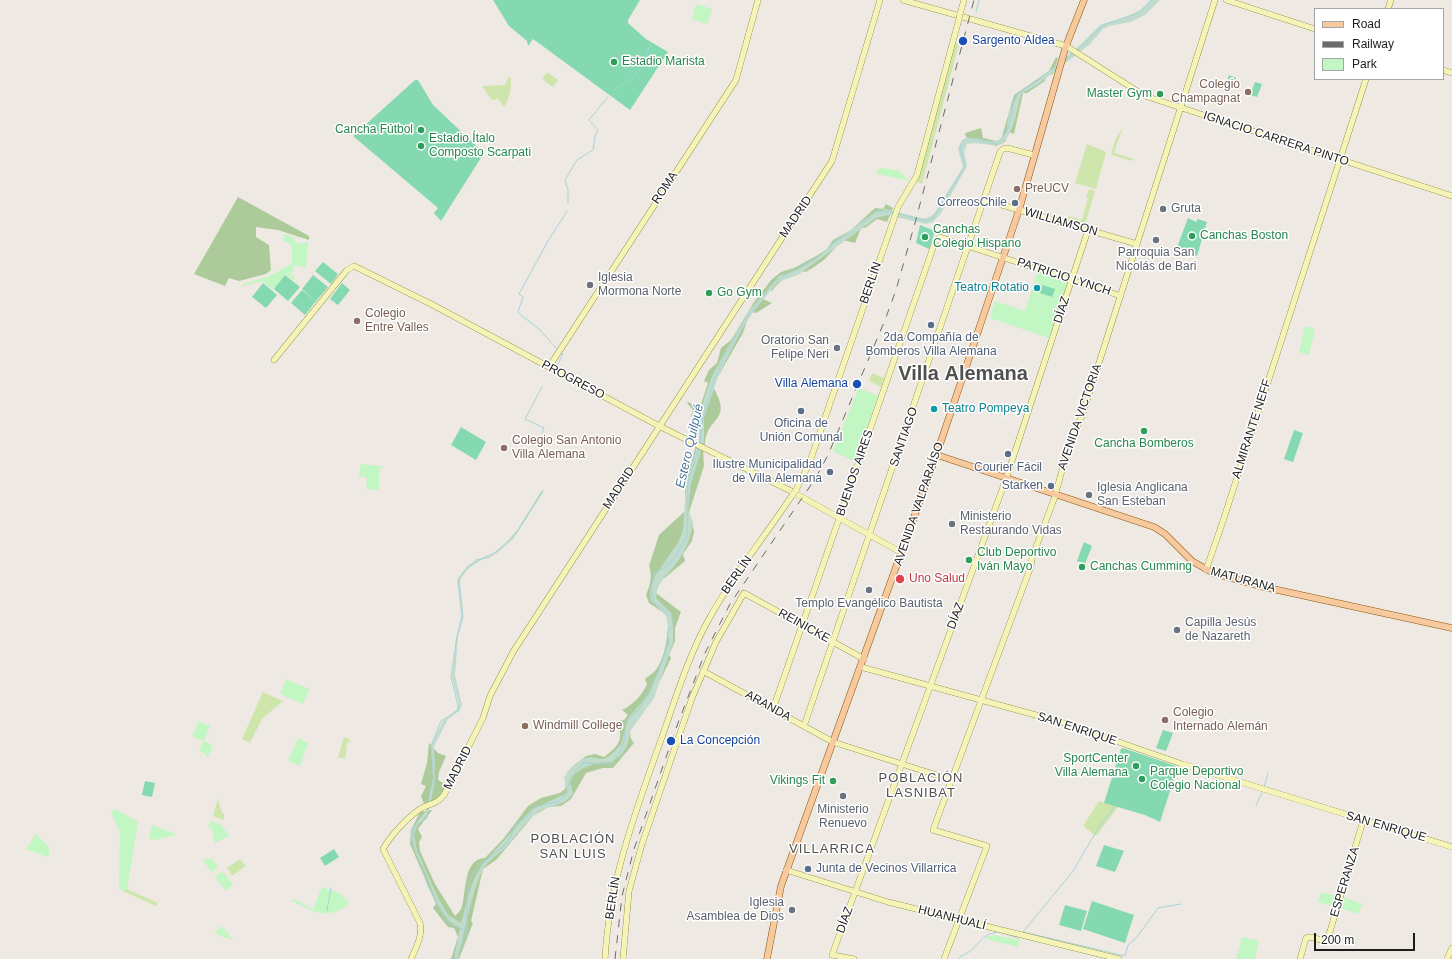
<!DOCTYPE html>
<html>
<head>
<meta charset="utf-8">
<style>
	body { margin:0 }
	#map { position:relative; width:1452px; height:959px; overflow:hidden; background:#eee9e3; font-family:Arial,sans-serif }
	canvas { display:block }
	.legend { position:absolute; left:1314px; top:8px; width:130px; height:72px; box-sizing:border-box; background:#fff; border:1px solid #a5a5a5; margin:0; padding:5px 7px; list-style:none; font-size:12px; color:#1d1d1d }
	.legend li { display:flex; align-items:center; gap:8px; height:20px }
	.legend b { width:20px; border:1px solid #a5a5a5 }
	.scale { position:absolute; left:1314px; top:933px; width:101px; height:18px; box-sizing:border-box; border:2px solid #1d1d1d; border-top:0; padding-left:5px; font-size:12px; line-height:14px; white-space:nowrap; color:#1d1d1d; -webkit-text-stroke:3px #fff; paint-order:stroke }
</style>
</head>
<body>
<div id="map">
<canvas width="1452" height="959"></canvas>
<ul class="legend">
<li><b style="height:5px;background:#f7c99f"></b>Road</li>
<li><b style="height:5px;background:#6b6b6b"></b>Railway</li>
<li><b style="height:11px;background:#c2f6c2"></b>Park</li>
</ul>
<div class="scale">200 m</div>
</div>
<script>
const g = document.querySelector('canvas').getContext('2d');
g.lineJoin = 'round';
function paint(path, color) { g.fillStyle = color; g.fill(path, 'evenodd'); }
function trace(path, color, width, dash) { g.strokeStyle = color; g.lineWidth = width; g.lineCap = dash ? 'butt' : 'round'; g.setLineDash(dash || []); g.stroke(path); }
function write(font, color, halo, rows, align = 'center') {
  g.font = font + ' Arial,sans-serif'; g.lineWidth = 3; g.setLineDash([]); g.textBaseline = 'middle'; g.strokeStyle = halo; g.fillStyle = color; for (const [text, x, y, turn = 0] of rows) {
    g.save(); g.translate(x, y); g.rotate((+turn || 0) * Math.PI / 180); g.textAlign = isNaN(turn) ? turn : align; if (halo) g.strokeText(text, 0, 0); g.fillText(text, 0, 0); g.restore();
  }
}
const grass = new Path2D(`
	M954,43L959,44L922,184L917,182Z
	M547,72L558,80L553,87L542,79Z
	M509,77L511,78C511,90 510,97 504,107L498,99L492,100L482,86L505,85Z
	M1123,127L1114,153L1134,159L1132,161L1112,155L1111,153L1116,138Z
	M1087,144L1106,152L1096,189L1075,183Z
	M1089,189L1095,191L1085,225L1068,220L1069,216L1082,220L1088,198L1086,197Z
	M872,373L884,378L881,387L869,381Z
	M263,692L283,701L262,719L250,743L242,739Z
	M344,737L351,740L347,743L345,759L338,757Z
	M218,799L222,813H224V820L213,816Z
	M1099,801L1118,807L1096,836L1083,826Z
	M240,859L246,866L232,876L227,868Z
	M127,889L158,903L156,906L123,891Z`);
const forest = new Path2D(`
	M1056,57L1058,58L1053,74L1046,76L1045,81L1027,93H1023L1014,134L1009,132L1005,142L996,146L966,137L965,133L981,128L983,138L996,141L1001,140L1014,95L1049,71Z
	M238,197L309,236V240L278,230L256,227V237L269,245L271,270L266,274L239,281L229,278L225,286L194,274Z
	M886,204L893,208L887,222L877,219L865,228H861L855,243L843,240C836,246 831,253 825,259C819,264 812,268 806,272C793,269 779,281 772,291L770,290L763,299L772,303L756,313L753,312L747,321L743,333L716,380L713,387C734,423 706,415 705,445L700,443L697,422L691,416L693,410L687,403L688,402L698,407L701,404L708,383L704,381L709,370L717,363L721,348L731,340L754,302L772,279L781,272L794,268L818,255L827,249L833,240L851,230L875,208L883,209Z
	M696,446L703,449L704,466L689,512L694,531L692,541L683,554L685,561L655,586L656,593L681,612L675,628V641L669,655L671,658L655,691L629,726L631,739L634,743L613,768H603L586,773L571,799L561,806L548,807L533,816L496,860L483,869L471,921L473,923L459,959H451L458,937L454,928L448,927L433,908L436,904L410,844L411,830L420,812L432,810L418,829L422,837L419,842L420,851L435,884L455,916C457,914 460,911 461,909C467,894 462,859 485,858L504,838L528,806L541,798L560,793L565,789L567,773L573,766L586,756L595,754L604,757C619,746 625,739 616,721L624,720L628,715L622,710C634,704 640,697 647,685L645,679C648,676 652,674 655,671C665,660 670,629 667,615L649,603L646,595C650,585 653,576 649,566L659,535L685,511V482Z
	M429,743L438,753L446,756L439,772L438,780L447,785L438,799L424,804L421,796L426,786L421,784L427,763Z`);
const wetland = new Path2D(`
	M1151,0H1160L1146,14L1131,22L1109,26L1103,29L1089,45L1037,85L1021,94C1017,108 1013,146 994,145C984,145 977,142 967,144L964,152L967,166L941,213L933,222L926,224L888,215L876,218L798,275L778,282L752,313L743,327L719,374L704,418V441L691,483L688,512L693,521C692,535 686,550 678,561C669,574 657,581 656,598L671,613L673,625V643L654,698L631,730L627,746L621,755L612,762L597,763L581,769L573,776L570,782L573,793C563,809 549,803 537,813C525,822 516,836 506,847C500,853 491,859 486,865C474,878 463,940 458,959H454L460,928L448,920L437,903L423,867L416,855L411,837L413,828L427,809L433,778L431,745L443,721L456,710L459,704L452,677L456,639L461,616L457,580L467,566L481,558L495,552L505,544L517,530L542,490L544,491L513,539L497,553L483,559L467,569L459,581L463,618L458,636L455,675L462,706L459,711L448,719L434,746L435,780L430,806L427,815L417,826L414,835L417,850L437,896L448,915L461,923C467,903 470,881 483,864L531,810L565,794L567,791L564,778L568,771L582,759L591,757L602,759L608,757L615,751L621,744L629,717L649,694L660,667L668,642V624L666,616L651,600L650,589L655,576L679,541L683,530L686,485L699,440L698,417L712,376L747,313L779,276L797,270L816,259L834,242L874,213L885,209L921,218H927L934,214L963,167L958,149C965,128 984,144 998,141L1006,132L1009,113L1019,92L1036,82L1078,47L1100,25L1128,16L1142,9Z`);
const park = new Path2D(`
	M696,4L712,9L707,24L692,19Z
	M885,168L899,171L909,181L878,174L877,169Z
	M284,234L293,237L297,244L308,242L306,268L295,265L291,274L295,277L293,280L286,274L273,290L263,281L239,287C249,281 258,280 269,276C277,273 284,267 292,264V246L287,242H284Z
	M1038,271L1068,282L1049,338L990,318L995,301L1025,311Z
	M1305,326L1315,329L1309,355L1299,352Z
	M859,388L878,396L856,462L833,451Z
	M361,464L382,466L379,472V490L366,489L367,477H359Z
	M286,679L309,689L303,704L280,694Z
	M199,721L210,726L204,741L213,746L207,758L206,754L199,751L203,741L192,736Z
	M298,738L308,743L300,766L288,761Z
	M115,809L138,822L127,889L123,891L119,888L120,832L111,812Z
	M211,820L219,825L220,823L229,836L215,843L212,829L208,827Z
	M152,825L176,834V835L154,840L149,839Z
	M36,834L50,848L48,857L26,849Z
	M214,858L213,861L218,866L212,873L203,860Z
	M221,872L224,873L233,884L226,891L215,877Z
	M322,887L339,893L349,902L347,906C325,920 313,911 292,901L294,899L313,909Z
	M1321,892L1337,896L1333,906L1318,902Z
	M1343,897L1362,904L1359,914L1340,908Z
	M222,926L233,940H232L214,933Z
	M994,935L1018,940L1021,938L1018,947L986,939L987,937Z
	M1242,937L1259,941L1255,959H1236Z`);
const pitch = new Path2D(`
	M493,0H640L628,20V23L646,39L668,52L630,110L533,39L528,46L527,41L509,26Z
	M1229,75L1236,78L1232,90L1225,88Z
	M415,80H418L433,105L484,153L441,221L434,213L438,208L353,136Z
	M1255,82L1262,84L1257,97L1250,95Z
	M1188,218L1196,222L1198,219L1207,222L1197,256L1176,250Z
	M920,225L935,231L929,249L916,243Z
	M323,262L338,274L331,284L315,271Z
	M285,275L300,287L288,301L274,289Z
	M313,275L328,287L316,301L302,289Z
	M263,283L277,295L266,308L252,297Z
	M342,283L350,290L338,305L330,299Z
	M1042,285L1055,289L1052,297L1040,293Z
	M302,290L316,301L305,315L291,303Z
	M461,427L486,442L476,460L451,445Z
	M1294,430L1303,433L1293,462L1284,459Z
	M1084,542L1092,546L1085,564L1077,561Z
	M1163,730L1173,733L1166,751L1156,748Z
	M1123,748L1176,766L1177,769L1160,822L1145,815L1104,803L1121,749Z
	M145,781L155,783L152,797L142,795Z
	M1104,845L1124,851L1115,872L1096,866Z
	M334,849L339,857L325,866L320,858Z
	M1092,901L1134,915L1125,943L1083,929Z
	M1065,905L1087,911L1081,931L1059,925Z`);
const stream = new Path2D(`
	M976,12L979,0
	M1078,50L1103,25L1138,13L1151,0
	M1065,60L1073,53
	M614,90L633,78L641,68L651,43
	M568,204V190L565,180L577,160L593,150L595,136L598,130L589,120L608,97
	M897,213L924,221L932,219L965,167L960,147L962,141L967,138L996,144C1011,135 1011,111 1015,96L1058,65
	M861,225L876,211L894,212
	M557,349L538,328L522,316L518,312L523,297L519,294L548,241L567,211
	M556,368L563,354L561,352
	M542,433L544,428L525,419L542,387
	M700,443L703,417L714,381L723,360L745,319L775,281L818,257L835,242L854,231
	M1264,787L1268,773
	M429,802L430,790L434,781L431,746L441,721L459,710L451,677L457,636L463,617L459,578L476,560L490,557L516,534L542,492
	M1256,805L1262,793
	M1114,807L1099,827L1073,871L1023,932L1125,956L1128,945L1137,937L1158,908L1181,904
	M428,808L427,818L415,826L412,839L428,886L447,922L466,931
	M327,910L331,888
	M1000,932L1018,938
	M456,959L467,931V901L470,880L477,868L507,843L517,823L526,818L535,807L559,801L568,792C567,779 575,771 584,763L611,764C624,751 625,739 626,721L640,708L659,670L669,642L667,633L673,624V618L654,602L651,588L655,572L664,568L674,559L687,537L688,482L699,449
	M959,959L961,956C980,949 976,936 997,932`);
const secondary = new Path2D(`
	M903,0L1066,46L1145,96L1452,196
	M1226,0L1315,29
	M1388,9L1391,0
	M960,14L964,0
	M1443,70L1452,73
	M985,200L1137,244
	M274,360L347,270L354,266L433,305L659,426L791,491L902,553
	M549,367L736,80L758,0
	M796,490L809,464L898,207L917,175L959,19
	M1206,570L1222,524L1366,79
	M861,667L1061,722L1182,764L1452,847
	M703,671L833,742L952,780
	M773,709L935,242L940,237L1121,296
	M804,726L1000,152L1003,149L1007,148L1034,155
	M786,870L888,902L1119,959
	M411,959C416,948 423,935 420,923L383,849C391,835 407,818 420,809C430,803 436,805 444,795L483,718L490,696L513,652L832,161L880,0
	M605,959C609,881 636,810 662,737C676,697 689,654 710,617C734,574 766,535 793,494
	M623,959L629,891L642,844L692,698L716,642L744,593L864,659
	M854,959L832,955L1006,479L1088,230
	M944,959L987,846L933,830L1031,566L1032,558L1054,499L1070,442L1082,416L1215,0
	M1300,959L1306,938L1310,937L1325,941L1328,938L1363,821
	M1447,959L1452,948`);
const primary = new Path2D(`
	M937,455L1154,527L1165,534L1192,561L1213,573L1264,587L1452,628
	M767,959L781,886L935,459L1019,210L1066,46L1084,0`);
const rail = new Path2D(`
	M615,959L622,896L634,849L678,723L705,653L730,604L815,479L828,455L885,320L896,290L915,223L974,0`);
const secondaryBridge = new Path2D(`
	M959,19L960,14
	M793,494L796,490`);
const markers = [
	[963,41,5,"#1a4fb4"],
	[614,62,4,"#2e9e5b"],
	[1248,92,4,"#8d6e63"],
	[1160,94,4,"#2e9e5b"],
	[421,130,4,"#2e9e5b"],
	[421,146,4,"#2e9e5b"],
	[1017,189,4,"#8d6e63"],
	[1015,203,4,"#5c6f8a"],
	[1163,209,4,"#6b7280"],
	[1192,236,4,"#2e9e5b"],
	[925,237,4,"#2e9e5b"],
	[1156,240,4,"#6b7280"],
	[590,285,4,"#6b7280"],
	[1037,288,4,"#0f9aa8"],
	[709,293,4,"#2e9e5b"],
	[357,321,4,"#8d6e63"],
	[931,325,4,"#5c6f8a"],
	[837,348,4,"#6b7280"],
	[857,384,5,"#1a4fb4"],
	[934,409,4,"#0f9aa8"],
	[801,411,4,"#5c6f8a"],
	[1144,431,4,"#2e9e5b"],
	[504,448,4,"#8d6e63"],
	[1008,454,4,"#5c6f8a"],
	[830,472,4,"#5c6f8a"],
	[1051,486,4,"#5c6f8a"],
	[1089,495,4,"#6b7280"],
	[952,524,4,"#6b7280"],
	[969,560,4,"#2e9e5b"],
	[1082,567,4,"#2e9e5b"],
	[900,579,5,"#e0444e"],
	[869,590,4,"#6b7280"],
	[1177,630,4,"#6b7280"],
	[1165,720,4,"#8d6e63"],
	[525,726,4,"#8d6e63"],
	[671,741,5,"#1a4fb4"],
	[1136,766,4,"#2e9e5b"],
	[1142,779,4,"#2e9e5b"],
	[833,781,4,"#2e9e5b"],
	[843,796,4,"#6b7280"],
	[808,869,4,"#5c6f8a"],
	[792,910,4,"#6b7280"]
];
const transitNames = [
	["Sargento Aldea",972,41],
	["Villa Alemana",848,384,"right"],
	["La Concepción",680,741]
];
const leisureNames = [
	["Estadio Marista",622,62],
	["Master Gym",1152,94,"right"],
	["Cancha Fútbol",413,130,"right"],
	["Estadio Ítalo",429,139],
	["Composto Scarpati",429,153],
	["Canchas",933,230],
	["Colegio Hispano",933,244],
	["Canchas Boston",1200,236],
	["Go Gym",717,293],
	["Cancha Bomberos",1144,444,"center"],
	["Club Deportivo",977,553],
	["Iván Mayo",977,567],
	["Canchas Cumming",1090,567],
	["SportCenter",1128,759,"right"],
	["Villa Alemana",1128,773,"right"],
	["Parque Deportivo",1150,772],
	["Colegio Nacional",1150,786],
	["Vikings Fit",825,781,"right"]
];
const educationNames = [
	["Colegio",1240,85,"right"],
	["Champagnat",1240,99,"right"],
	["PreUCV",1025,189],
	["Colegio",365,314],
	["Entre Valles",365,328],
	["Colegio San Antonio",512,441],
	["Villa Alemana",512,455],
	["Colegio",1173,713],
	["Internado Alemán",1173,727],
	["Windmill College",533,726]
];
const streetNames = [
	["IGNACIO CARRERA PINTO",1276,139,18],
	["ROMA",665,188,-56],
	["MADRID",796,217,-56],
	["WILLIAMSON",1061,222,16],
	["PATRICIO LYNCH",1064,277,18],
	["BERLÍN",871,283,-71],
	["DÍAZ",1062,310,-72],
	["PROGRESO",573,380,28],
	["AVENIDA VICTORIA",1080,417,-71],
	["ALMIRANTE NEFF",1252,429,-72],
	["SANTIAGO",904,437,-71],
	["BUENOS AIRES",855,473,-71],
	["MADRID",619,488,-57],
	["AVENIDA VALPARAÍSO",919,504,-71],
	["BERLÍN",737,575,-55],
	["MATURANA",1243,580,15],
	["DÍAZ",956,616,-69],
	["REINICKE",804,626,29],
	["ARANDA",768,706,29],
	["SAN ENRIQUE",1077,729,18],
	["MADRID",458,768,-63],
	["SAN ENRIQUE",1386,827,16],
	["ESPERANZA",1345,882,-73],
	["BERLÍN",613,898,-81],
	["HUANHUALÍ",952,918,14],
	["DÍAZ",845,920,-70]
];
const serviceNames = [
	["CorreosChile",1007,203],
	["2da Compañía de",931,338,"center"],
	["Bomberos Villa Alemana",931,352,"center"],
	["Oficina de",801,424,"center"],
	["Unión Comunal",801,438,"center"],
	["Ilustre Municipalidad",822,465],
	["de Villa Alemana",822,479],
	["Courier Fácil",1008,468,"center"],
	["Starken",1043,486],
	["Junta de Vecinos Villarrica",816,869,"left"]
];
const worshipNames = [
	["Gruta",1171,209],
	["Parroquia San",1156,253,"center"],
	["Nicolás de Bari",1156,267,"center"],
	["Iglesia",598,278],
	["Mormona Norte",598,292],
	["Oratorio San",829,341,"right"],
	["Felipe Neri",829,355,"right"],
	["Iglesia Anglicana",1097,488],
	["San Esteban",1097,502],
	["Ministerio",960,517],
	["Restaurando Vidas",960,531],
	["Templo Evangélico Bautista",869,604,"center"],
	["Capilla Jesús",1185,623],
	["de Nazareth",1185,637],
	["Ministerio",843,810,"center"],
	["Renuevo",843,824,"center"],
	["Iglesia",784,903,"right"],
	["Asamblea de Dios",784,917,"right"]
];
const cultureNames = [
	["Teatro Rotatio",1029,288],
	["Teatro Pompeya",942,409,"left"]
];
const healthNames = [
	["Uno Salud",909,579]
];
const waterNames = [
	["Estero Quilpué",690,446,-77]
];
const neighbourhoodNames = [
	["POBLACIÓN",921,778],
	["LASNIBAT",921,793],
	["POBLACIÓN",573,839],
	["SAN LUIS",573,854],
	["VILLARRICA",832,849]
];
const townNames = [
	["Villa Alemana",963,374]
];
paint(grass, '#cee6ab');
paint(forest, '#adcb9a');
paint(wetland, '#c1dbcc');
paint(park, '#c2f6c2');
paint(pitch, '#85d9b1');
trace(stream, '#a5d3d9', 1);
trace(secondary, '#6d6e0a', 6);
trace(primary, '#8f5507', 7);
trace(secondary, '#f6f3b9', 5.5);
trace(primary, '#f7c99f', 6);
trace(rail, '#6b6b6b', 1, [8, 8]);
trace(secondaryBridge, '#6d6e0a', 6, []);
trace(secondaryBridge, '#f6f3b9', 5.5);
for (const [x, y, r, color] of markers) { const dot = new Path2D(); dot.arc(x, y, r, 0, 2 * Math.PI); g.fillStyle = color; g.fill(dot); trace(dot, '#fff', 1.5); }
write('12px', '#164399', '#fff', transitNames, 'left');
write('12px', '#27864d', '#fff', leisureNames, 'left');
write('12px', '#785e54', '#fff', educationNames, 'left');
write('12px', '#1d1d1d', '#fff', streetNames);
write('12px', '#4e5e75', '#fff', serviceNames, 'right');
write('12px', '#5b616d', '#fff', worshipNames, 'left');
write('12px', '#0d838f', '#fff', cultureNames, 'right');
write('12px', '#be3a42', '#fff', healthNames, 'left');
write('italic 13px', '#487899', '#fff', waterNames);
g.letterSpacing = '1px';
write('13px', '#505050', '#fff', neighbourhoodNames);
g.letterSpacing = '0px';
write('bold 20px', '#505050', '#fff', townNames);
</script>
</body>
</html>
